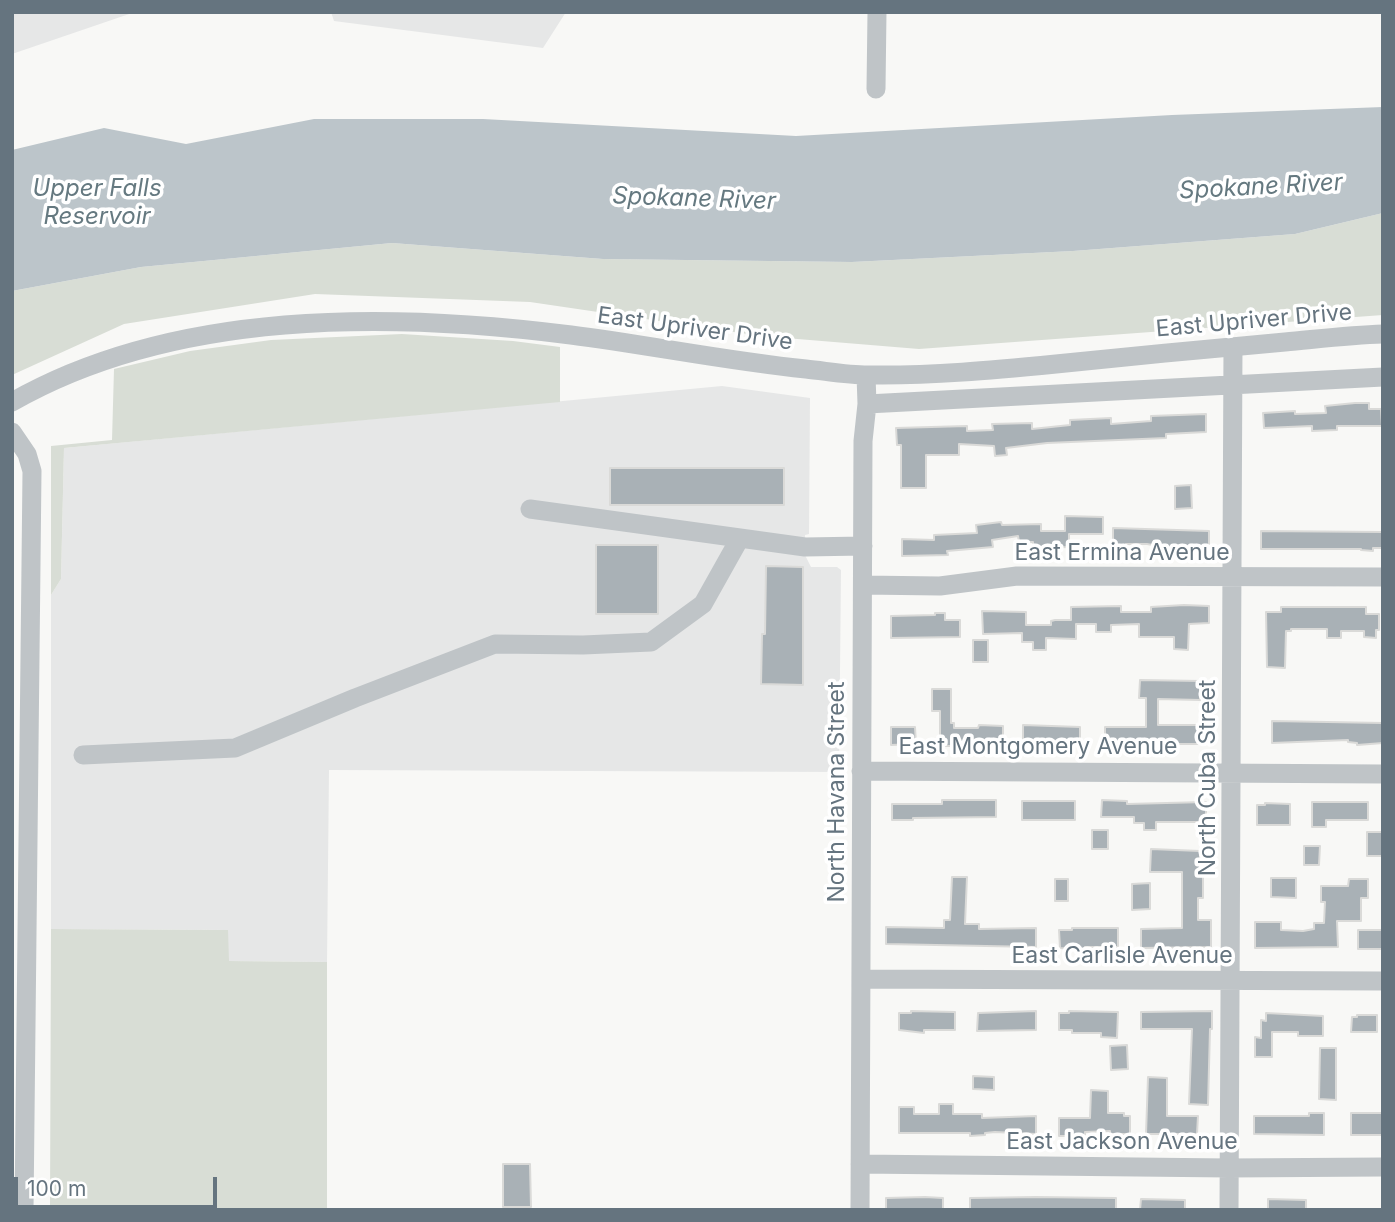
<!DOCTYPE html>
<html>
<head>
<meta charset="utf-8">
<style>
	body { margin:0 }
	#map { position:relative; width:1395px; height:1222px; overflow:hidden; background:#f8f8f6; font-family:Inter,sans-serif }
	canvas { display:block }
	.frame { position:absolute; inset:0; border:14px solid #65747f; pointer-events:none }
	.scale { position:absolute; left:14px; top:1177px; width:203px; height:32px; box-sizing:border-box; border:4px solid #65747f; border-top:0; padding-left:9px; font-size:21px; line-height:24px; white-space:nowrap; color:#65747f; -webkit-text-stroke:5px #fff; paint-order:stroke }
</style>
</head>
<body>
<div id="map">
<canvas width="1395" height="1222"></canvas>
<div class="frame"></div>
<div class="scale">100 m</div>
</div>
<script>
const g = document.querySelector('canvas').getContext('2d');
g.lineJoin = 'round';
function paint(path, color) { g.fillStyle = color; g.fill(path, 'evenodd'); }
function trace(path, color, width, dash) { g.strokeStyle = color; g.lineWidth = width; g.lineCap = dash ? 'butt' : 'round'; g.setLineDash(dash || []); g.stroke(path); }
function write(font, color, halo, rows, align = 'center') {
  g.font = font + ' Inter,sans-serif'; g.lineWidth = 7; g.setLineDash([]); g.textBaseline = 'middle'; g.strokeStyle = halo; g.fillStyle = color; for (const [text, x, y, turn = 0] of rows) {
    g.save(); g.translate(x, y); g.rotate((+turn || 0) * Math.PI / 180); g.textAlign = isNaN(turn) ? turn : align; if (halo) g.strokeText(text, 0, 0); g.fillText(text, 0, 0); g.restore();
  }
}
const built = new Path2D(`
	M12,12H135L12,54Z
	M331,12H566L543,48L334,21Z
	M722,386L810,398L809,534L805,535V555L811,567H837L841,570L839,772L329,770L327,962L228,961V930L51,929V595L61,579L64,448Z`);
const green = new Path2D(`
	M1383,213V315L919,349L761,336L530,302L315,294L124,324L12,375V291L141,267L392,243L603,259L852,262L1073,251L1295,234Z
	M402,334L513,341L560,347V402L64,448L61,579L51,595V446L112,440L114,369L190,351L271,340Z
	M51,929L228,930L229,961L327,962V1209L400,1210H50Z`);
const water = new Path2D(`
	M1383,107V213L1295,234L1073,251L852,262L603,259L392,243L141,267L12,291V150L104,128L186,144L314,119H483L796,136L1172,115Z`);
const building = new Path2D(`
	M1355,403H1369V409H1381L1382,426H1337V430L1312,431V426L1264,428L1263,413L1295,411V414L1326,413L1325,406Z
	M1206,414V432L1166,434V438L1047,443L1006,448L1007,455L995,456L994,446L959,444V455H926V488H901V445H897L896,428L967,426V431L993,430L992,424L1032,423V429L1070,425V420L1111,418V424L1151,421V416Z
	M610,468H784V505H610Z
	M1191,485L1192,508L1175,509V486Z
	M1065,516L1103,517V534H1069V547L1033,548V542H1019L1018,536L992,540L993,547L947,551L948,555L902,556V539L934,540V535L977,533L976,525L1001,522L1002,525L1041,524V531H1065Z
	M1113,528L1209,531V548L1158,549V546L1147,544H1126V547H1113Z
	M1261,531L1383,532V548H1373V551L1361,550V549H1261Z
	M596,545H658V614H596Z
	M766,566L803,567V685L761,684L762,634H765Z
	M1184,605L1209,606V623L1189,624L1188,650L1174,649V637H1139V624L1111,625V632H1096V624H1076V639L1046,638V650H1033V642H1022V633L983,634L982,611L1026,612V625H1051V621L1055,620H1071V607L1121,606V612H1151V607Z
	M1281,607H1366V614H1379V630H1376V638L1364,637V631H1341V638H1327V629H1291V631H1286L1285,668L1267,667L1266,612H1281Z
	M935,613H945V620H960V637L891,638V616L935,615Z
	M973,640H988V662H973Z
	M1140,680L1200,681V700L1158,699V725H1208V744H1105V727H1146V698H1139Z
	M932,689H951V723H954V728H978L979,725L1003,726V743L966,742V746H940V711H932Z
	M1272,721L1383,723V743L1357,745V743L1348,742V740L1272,743Z
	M1023,725L1080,727V744L1023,743Z
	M891,727H915L916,744L891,745Z
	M942,800H996V817L913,818V820H892V804H942Z
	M1102,800L1127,801V804L1206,802V822H1156V830H1144V823H1134V817H1101Z
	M1022,801H1075V820H1022Z
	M1312,802H1368V820H1326V827H1312Z
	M1265,803L1290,804V825H1257V805H1265Z
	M1092,830H1108V849H1092Z
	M1367,832H1383V856H1367Z
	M1304,846H1320L1319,865H1304Z
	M1151,849L1200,851V876H1203V898H1198V920H1211V947L1141,948V929L1182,928V872H1150Z
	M952,877H967L965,924H979V929L1036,928V947L886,944V927L944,928V920H950Z
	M1271,878H1296V898L1271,897Z
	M1055,879H1068V901H1055Z
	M1349,879H1368V898H1361V921H1337L1338,947L1255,948V922H1281V930L1303,931L1314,929V923H1324L1325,902H1321V886H1348Z
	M1150,883V909L1132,910V884Z
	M1072,928H1118V947H1085V950L1060,948L1059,930H1072Z
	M1358,930H1383V949H1358Z
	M911,1011L955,1012V1030H924V1033L899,1030V1013H911Z
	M1036,1011V1030L977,1031L978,1013Z
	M1069,1011L1118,1012L1117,1038L1101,1037V1033H1072V1030H1059V1013H1069Z
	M1212,1011V1029H1210L1208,1105L1189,1104L1192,1029H1141V1012Z
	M1266,1013L1323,1016V1036H1298V1032H1272V1057H1255V1037L1261,1038V1020L1266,1021Z
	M1357,1015H1377V1032H1351L1352,1017H1357Z
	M1127,1045L1128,1069L1111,1070L1110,1046Z
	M1320,1048H1336V1100L1319,1099Z
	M973,1076L994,1077V1090L973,1089Z
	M1148,1077L1167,1078V1116H1198L1197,1134H1146Z
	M1091,1090L1108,1091V1113H1124V1116H1130V1134H1110V1131L1085,1132V1136H1059V1118H1090Z
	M939,1104H953V1114H982V1118L1036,1116V1134L995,1132L985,1133V1135L970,1136V1133H899V1107H914V1114H939Z
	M1309,1113H1324V1135L1254,1134V1116H1309Z
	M1351,1113H1383V1135H1351Z
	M503,1164H530L531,1207H503Z
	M925,1197L943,1198V1210H886V1198Z
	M1036,1197L1116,1198V1210H970V1198Z
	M1141,1199L1185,1200V1210H1140Z
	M1268,1199L1306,1200V1210H1268Z`);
const minor = new Path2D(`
	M876,89L877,12
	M12,402C175,309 390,312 571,335C649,345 727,361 806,369C826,371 847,375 868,375C931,376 994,370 1056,364C1132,356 1209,349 1285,342C1318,339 1350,335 1383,334
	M867,404L1383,377
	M12,432L27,454L32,471L24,1210
	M530,509L805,547L863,546
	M863,585L940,586L1017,576L1383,577
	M83,755L235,748L355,698L495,644L583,645L651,642L703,604L740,538
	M861,771L1383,774
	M861,979L1383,981
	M860,1164L1229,1168L1383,1167
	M860,1210L863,441L867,404L866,375
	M1229,1210L1233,347`);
const streetNames = [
	["East Upriver Drive",1254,321,-5],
	["East Upriver Drive",695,329,8],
	["East Ermina Avenue",1122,553],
	["East Montgomery Avenue",1038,747],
	["North Cuba Street",1208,778,-90],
	["North Havana Street",837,792,-90],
	["East Carlisle Avenue",1122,956],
	["East Jackson Avenue",1122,1142]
];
const waterNames = [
	["Spokane River",1261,187,-3],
	["Upper Falls",97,189],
	["Reservoir",97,217],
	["Spokane River",694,199,2]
];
paint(built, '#e6e7e7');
paint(green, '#d8ddd5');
paint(water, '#bcc5ca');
paint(building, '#a9b1b6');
trace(building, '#dadad8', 2);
trace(minor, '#bfc4c7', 19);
write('23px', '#65747f', '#fff', streetNames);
write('italic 24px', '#657980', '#fff', waterNames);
</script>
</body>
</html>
